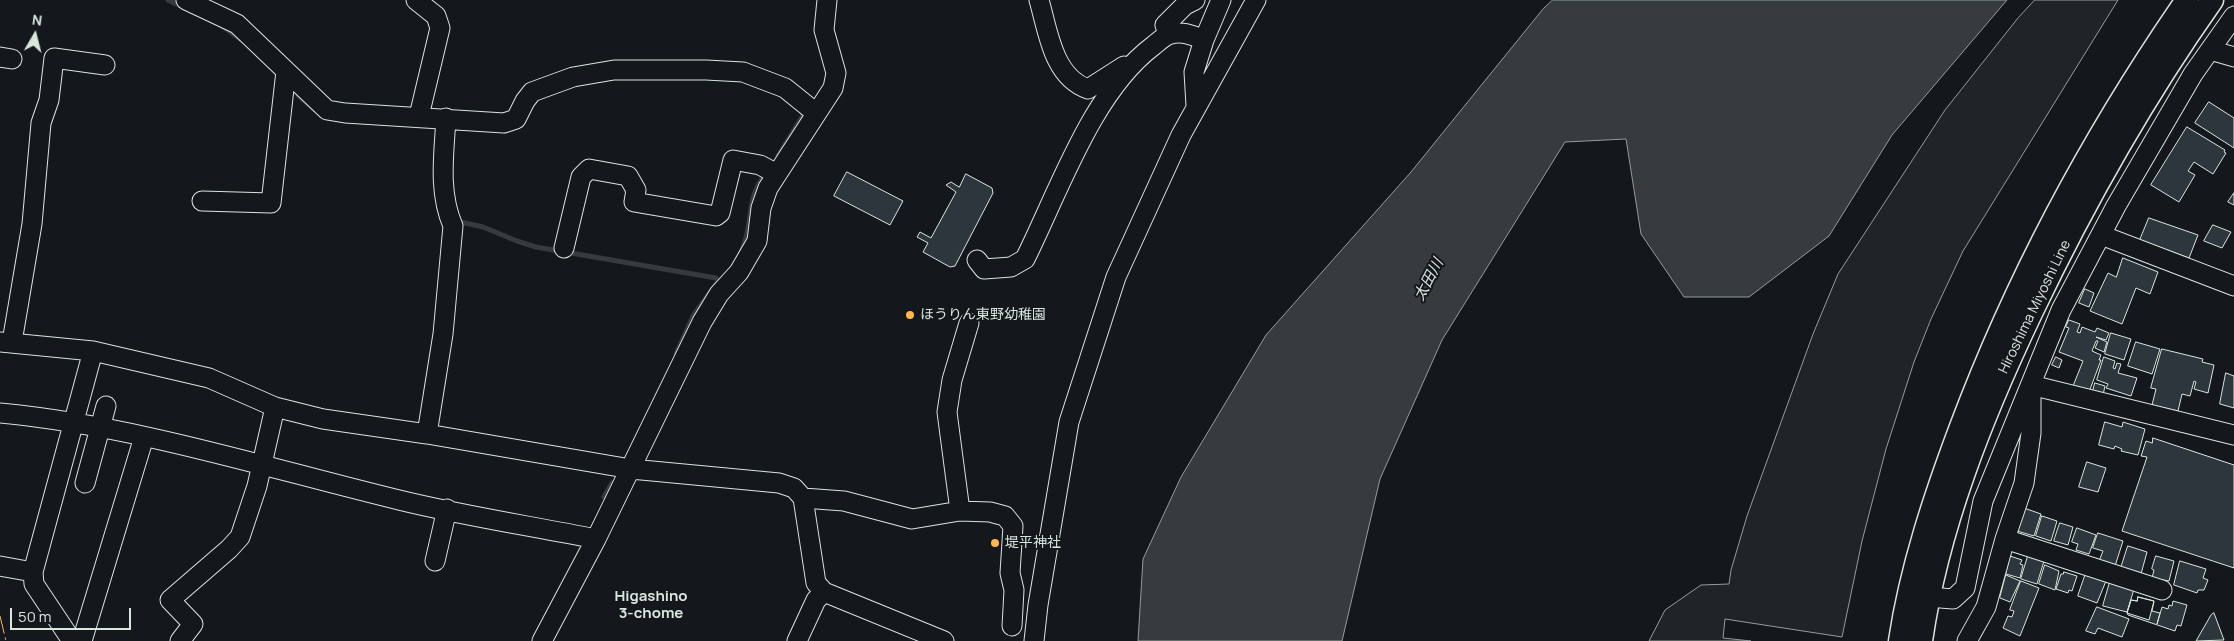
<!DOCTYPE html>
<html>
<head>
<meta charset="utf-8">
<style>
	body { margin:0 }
	#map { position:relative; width:2234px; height:641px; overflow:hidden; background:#14181c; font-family:Manrope,sans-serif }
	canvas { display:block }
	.north { position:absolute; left:10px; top:10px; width:50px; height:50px; -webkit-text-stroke:4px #14181c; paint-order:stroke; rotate:8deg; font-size:14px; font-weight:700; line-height:20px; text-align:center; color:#d8e6dc }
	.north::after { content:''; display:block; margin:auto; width:18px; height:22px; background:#d8e6dc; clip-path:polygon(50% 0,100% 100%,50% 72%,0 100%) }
	.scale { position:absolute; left:10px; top:608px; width:121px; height:22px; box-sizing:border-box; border:2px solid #d8e6dc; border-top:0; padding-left:6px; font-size:15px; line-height:18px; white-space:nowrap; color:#d8e6dc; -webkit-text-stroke:4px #14181c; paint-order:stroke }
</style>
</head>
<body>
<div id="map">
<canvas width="2234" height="641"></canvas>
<div class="north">N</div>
<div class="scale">50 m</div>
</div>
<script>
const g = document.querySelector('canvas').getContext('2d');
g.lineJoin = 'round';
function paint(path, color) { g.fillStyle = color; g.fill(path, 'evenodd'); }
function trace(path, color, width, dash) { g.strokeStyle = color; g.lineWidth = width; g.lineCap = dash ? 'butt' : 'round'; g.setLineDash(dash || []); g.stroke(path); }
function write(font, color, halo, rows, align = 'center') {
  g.font = font + ' Manrope,"Noto Sans JP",sans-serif'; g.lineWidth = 4; g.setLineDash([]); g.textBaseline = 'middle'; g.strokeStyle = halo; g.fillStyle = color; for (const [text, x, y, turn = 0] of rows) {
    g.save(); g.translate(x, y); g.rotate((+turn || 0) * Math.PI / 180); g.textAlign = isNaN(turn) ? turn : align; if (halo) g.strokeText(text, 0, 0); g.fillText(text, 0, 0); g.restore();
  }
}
const green = new Path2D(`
	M2035,0H2118L1963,251L1931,319L1914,362L1886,449L1862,541L1842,637L1725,619L1723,638L1751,641H1649L1665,610L1701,585L1729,584L1731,570L1747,516L1813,334L1838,274L1945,110L2018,18Z`);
const water = new Path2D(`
	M1553,0H2007L1892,135L1829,236L1749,297H1684L1641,234L1626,139L1565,142L1442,340L1380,479L1342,641H1138L1143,559L1181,477L1266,335L1411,172L1543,9Z`);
const stream = new Path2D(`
	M168,0L183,7
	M222,26L240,39
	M298,95L314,109
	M778,156L805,112
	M456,221L483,227L517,241L536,247L716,278L719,281
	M741,252C753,228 746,200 762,179
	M676,354L693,316L716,284
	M604,497L612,483`);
const building = new Path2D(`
	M2209,102L2234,118V148L2195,123Z
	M2187,127L2225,150L2224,152L2226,153L2213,174L2194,162L2188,171L2195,175L2179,202L2151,185Z
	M847,172L903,201L890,225L834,196Z
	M966,174L992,188L993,193L955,266L950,267L923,252L928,243L917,237L920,232L931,238L956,192L946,185L951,182L959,187Z
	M2234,193V205L2228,202Z
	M2149,218L2198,235L2189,258L2140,240Z
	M2213,225L2231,232L2222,248L2204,241Z
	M2123,258L2158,272L2150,294L2136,288L2122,324L2090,311L2108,273L2116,277Z
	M2085,289L2094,293L2089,307L2079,303Z
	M2069,320L2080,324L2077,332L2080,333L2082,327L2095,332L2097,328L2109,333L2106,340L2096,337L2107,342L2104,352L2095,348L2098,341H2096L2092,351L2101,355L2099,360H2101L2089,392L2073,386L2083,361L2059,352L2069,328L2066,327Z
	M2111,333L2131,339L2124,360L2105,354Z
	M2136,342L2160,349L2152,374L2128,366Z
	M2162,349L2203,359L2202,362L2214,365L2208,393L2194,389L2196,382L2194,381L2190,396L2182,394L2178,411L2152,405L2156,389L2151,388Z
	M2056,357L2062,360L2059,368L2052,365Z
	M2104,357L2115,361L2113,368L2115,369L2117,363L2121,364L2118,373L2137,378L2131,396L2106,388L2108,384L2097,380Z
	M2226,373L2234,376V408L2220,404Z
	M2095,383L2105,386L2103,395L2093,391Z
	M2105,422L2122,427L2123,422L2145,429L2138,455L2121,451L2122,449L2115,446L2114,449L2099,445Z
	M2153,438L2234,465V568L2122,531L2147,457L2141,456L2146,441L2152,443Z
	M2087,462L2106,468L2098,492L2079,487Z
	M2024,508L2041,514L2034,536L2017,531Z
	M2042,516L2057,521L2051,541L2036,536Z
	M2060,523L2073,527L2068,545L2054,541Z
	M2077,528L2096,535L2089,554L2076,550L2078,544L2072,542Z
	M2098,533L2123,541L2115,566L2099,561L2103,551L2093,548Z
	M2128,546L2147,552L2141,574L2121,568Z
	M2010,556L2022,560L2020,564L2023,565L2020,578L2006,574Z
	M2028,556L2044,561L2037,584L2021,579Z
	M2156,556L2174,561L2169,581L2152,578L2154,570L2152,569Z
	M2180,561L2206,569L2203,578L2208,580L2204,590H2198L2197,593L2174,585Z
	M2045,565L2059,571L2055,590L2039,584Z
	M2064,572L2077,576L2072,591L2069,590L2068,593L2056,589L2061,574H2063Z
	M2086,573L2106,581L2097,603L2078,596Z
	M2006,575L2020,581L2010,602L2000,598Z
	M2021,581L2039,588L2020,636L2003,628L2008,616L2012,617L2014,611L2010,610Z
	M2110,582L2134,589L2127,612L2103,606Z
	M2138,597L2154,601L2149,620L2127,613L2131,600L2137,601Z
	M2138,597L2154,601L2152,611L2160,613L2157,624L2162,607L2168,609L2169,605L2172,606L2173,601L2187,605L2181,626L2177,625L2175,631L2128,615L2127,613L2131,600L2137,601Z
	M2097,607L2129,619L2122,637L2098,628L2095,634L2086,631Z
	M2214,613L2224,640L2196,641L2211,615Z`);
const minor = new Path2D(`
	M186,0L237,24L327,110L345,113L504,123L516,119L525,101L532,92L573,77L614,70H706L743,72L785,88L816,113
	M416,0L436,16L440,28L419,116
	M1039,0C1048,31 1053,77 1088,89L1124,66
	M1168,35L1165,25L1185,5L1195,0
	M2210,50L2234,57
	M0,57L12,59
	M1196,106L1194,72L1204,40L1221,0
	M202,201L271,203L286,71
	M2101,235L2234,286
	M564,248L581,177L589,169L628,176L636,190L634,202L716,216L720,213L733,160L760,165L777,174
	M977,260L984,269L1011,267L1025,259C1059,191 1092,92 1153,46C1157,43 1163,37 1168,35C1181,30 1192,35 1204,40
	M0,342L93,351L209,378L275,407L323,419L427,434L631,469L779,483L794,488L803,498L816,583L824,592L944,641
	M12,342L32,224L41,123L49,100L54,58L105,65
	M0,413C136,426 267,468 399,500C464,516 531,526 596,539
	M427,434L443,334L453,226C438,192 444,154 446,118
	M85,483L106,406
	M803,498L844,501L912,519L960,511L947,412L952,380L969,323
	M960,511L990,512L1005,516L1013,526L1010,573L1014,590L1012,626
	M2005,539L2162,590
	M435,561L447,509
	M0,566L33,572
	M1916,596L1953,599L1965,588L1983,501L2061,310L2116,206L2193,74L2234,16
	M72,641L34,584L33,572L93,351
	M82,641L144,437
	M180,641L193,624L170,600L229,549L240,537L257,486L275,407
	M542,641L596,539L702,322L719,294L739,272L757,241L761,208L768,188L833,88L836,73L824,30L827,0
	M797,641L816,600L824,592
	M1034,641L1038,605L1069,422L1116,277L1181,135L1256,0
	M1967,641L1986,607L2005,539L2024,483L2031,433V385L2234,435`);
const major = new Path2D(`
	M1900,641C1911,568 1935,496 1961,427C2018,275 2095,133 2187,0
	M1921,641C1937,528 1982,416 2031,313C2083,204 2142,99 2212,0`);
const power = new Path2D(`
	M0,616L6,641`);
const markers = [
	[910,315,5,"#ffb74d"],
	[995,543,5,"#ffb74d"]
];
const streetNames = [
	["Hiroshima Miyoshi Line",2035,307,-64]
];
const poiNames = [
	["ほうりん東野幼稚園",920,315],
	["堤平神社",1005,543]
];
const waterNames = [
	["太田川",1429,280,-62]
];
const neighbourhoodNames = [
	["Higashino",651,597],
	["3-chome",651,614]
];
paint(green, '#202428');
trace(green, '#939e99', 1);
paint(water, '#363b3e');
trace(water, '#939e99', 1);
trace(stream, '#363b3e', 5);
paint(building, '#2c363c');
trace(building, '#d8e6dc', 1);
trace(minor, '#d8e6dc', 21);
trace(major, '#d8e6dc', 25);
trace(minor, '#14181c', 19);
trace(major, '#14181c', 22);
trace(power, '#ffb74d', 1, [18, 4, 2.5, 4]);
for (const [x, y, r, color] of markers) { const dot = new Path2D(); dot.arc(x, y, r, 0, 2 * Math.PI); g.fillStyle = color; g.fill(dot); trace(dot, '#14181c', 2); }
write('14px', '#d8e6dc', '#14181c', streetNames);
write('14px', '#d8e6dc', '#14181c', poiNames, 'left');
write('italic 15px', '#d8e6dc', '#14181c', waterNames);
write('bold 15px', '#d8e6dc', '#14181c', neighbourhoodNames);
</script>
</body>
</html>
